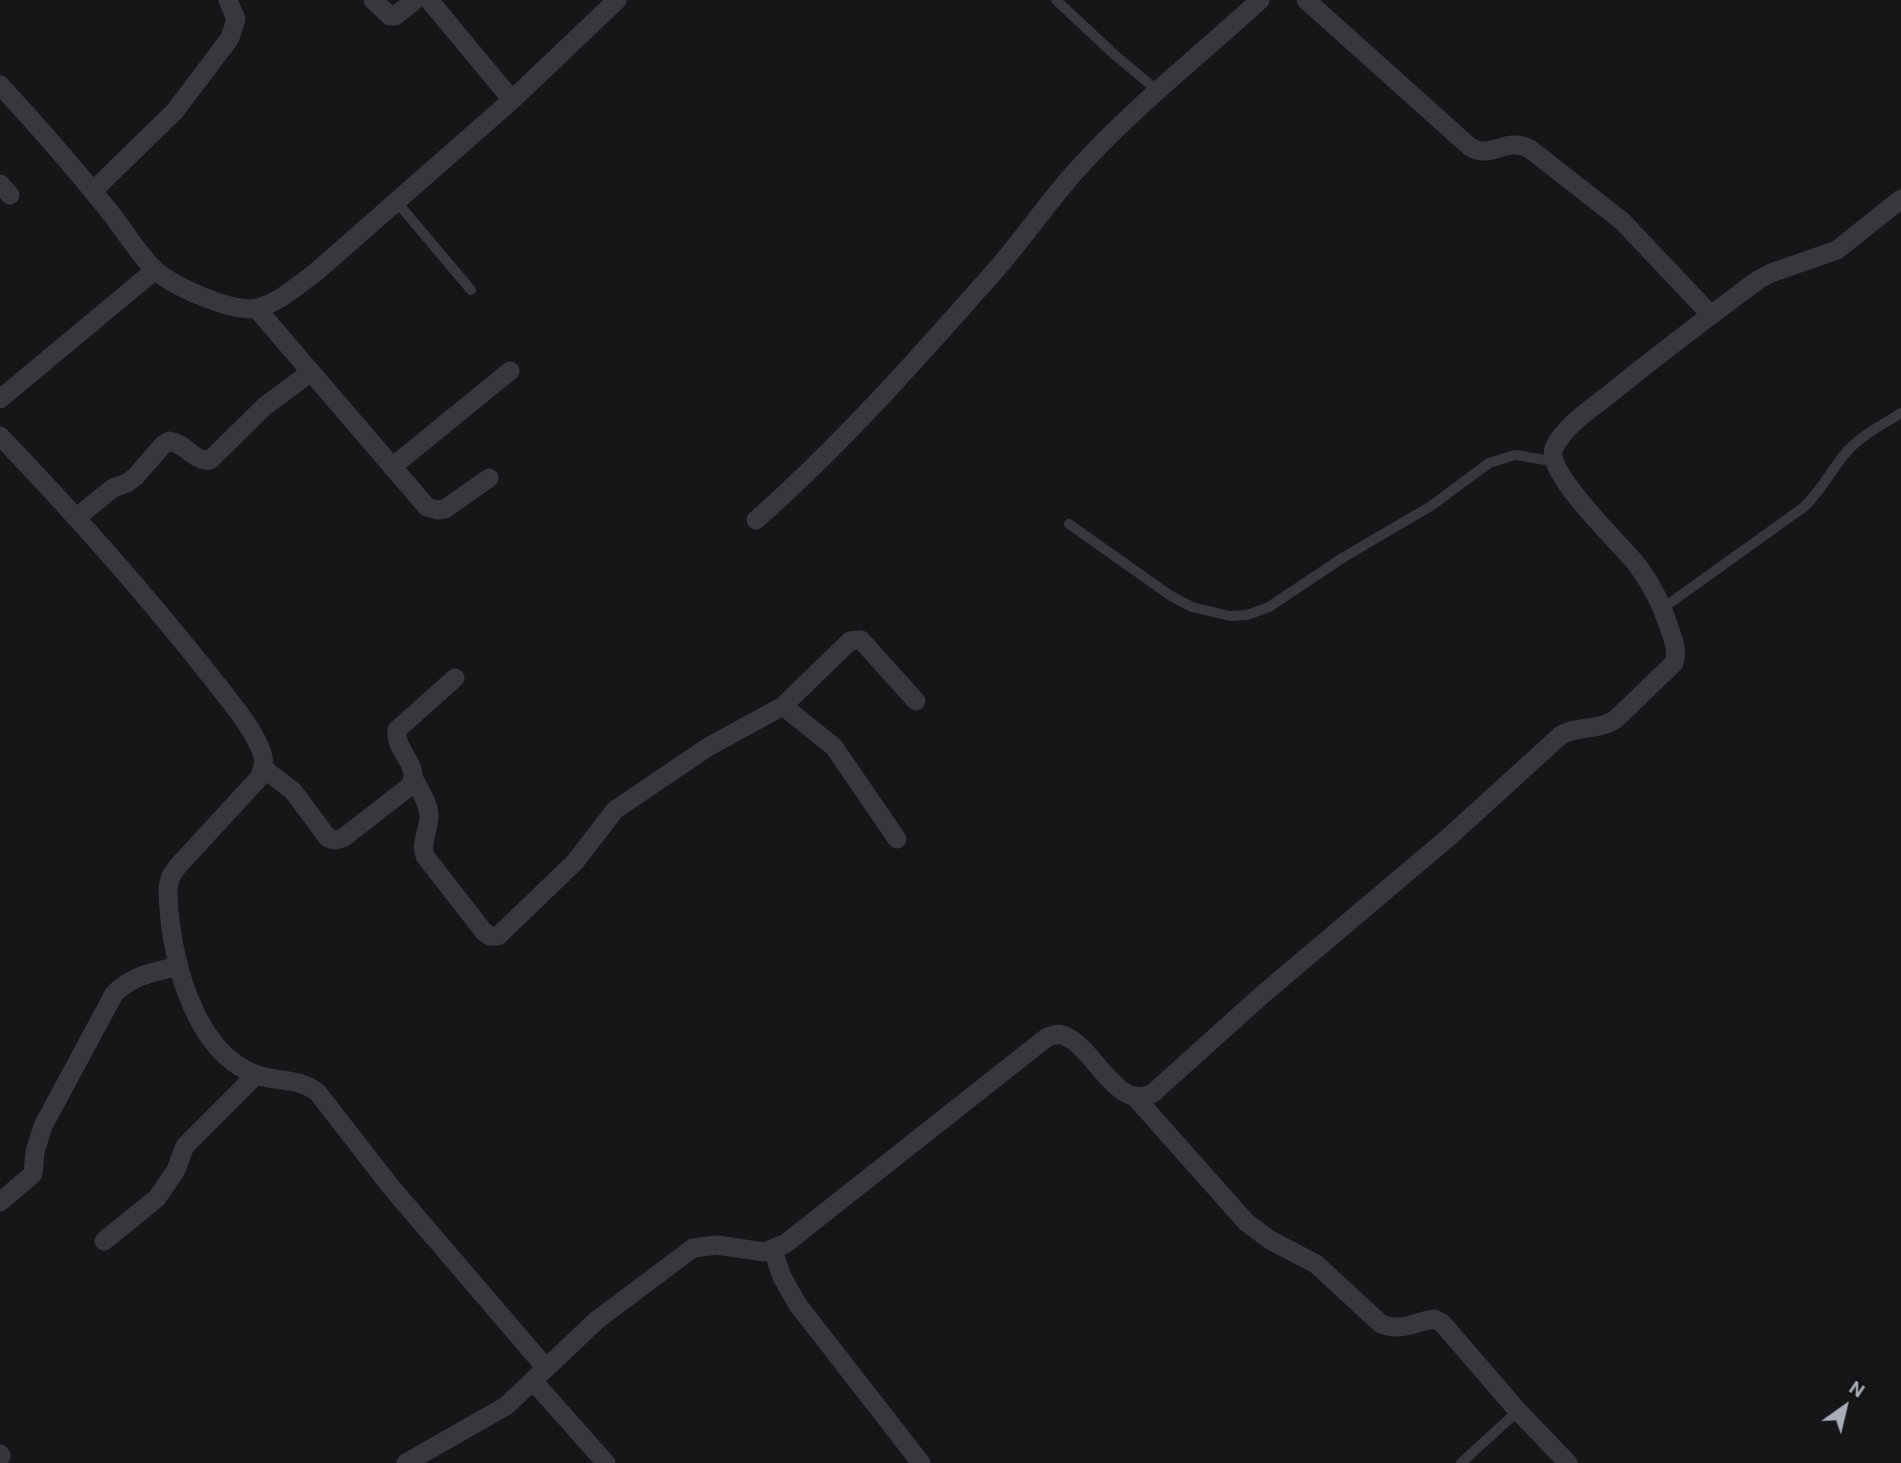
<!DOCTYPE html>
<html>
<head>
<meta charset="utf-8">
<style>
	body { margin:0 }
	#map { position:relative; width:1901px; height:1463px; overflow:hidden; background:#161618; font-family:Roboto,sans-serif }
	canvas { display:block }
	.north { position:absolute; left:1810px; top:1372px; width:70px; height:70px; -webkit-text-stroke:5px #111113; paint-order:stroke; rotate:34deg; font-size:19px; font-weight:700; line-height:28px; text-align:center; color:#a8adb8 }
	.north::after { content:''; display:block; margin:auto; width:24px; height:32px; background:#a8adb8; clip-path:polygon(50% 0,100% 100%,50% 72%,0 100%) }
</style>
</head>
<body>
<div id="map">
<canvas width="1901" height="1463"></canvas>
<div class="north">N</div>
</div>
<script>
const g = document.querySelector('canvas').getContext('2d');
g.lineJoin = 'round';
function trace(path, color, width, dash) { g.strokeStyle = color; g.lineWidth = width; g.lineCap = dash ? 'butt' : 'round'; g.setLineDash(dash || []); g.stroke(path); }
const lane = new Path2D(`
	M1056,0L1116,56L1158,91
	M396,201L471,290
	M1069,524L1171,596L1192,607L1230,616L1247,615L1269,607L1344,557L1431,506L1489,463L1515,455L1552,461
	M1663,608L1804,507C1821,491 1830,472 1844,455C1858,437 1882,425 1901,413
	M1461,1463L1518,1411`);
const street = new Path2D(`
	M373,0L390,16H395L415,0
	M429,0L512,100
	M1306,0L1470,147C1493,160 1505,136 1530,149L1622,221L1711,315
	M0,85C36,124 71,164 105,206C122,226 135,250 154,269C172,286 232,313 257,308C279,303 298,285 316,272L512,100L617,0
	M0,184L10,195
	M93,191L175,111L230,38L236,19L228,0
	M256,308L427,507L437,510L445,509L489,478
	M0,399L155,270
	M0,436C73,512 143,591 208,673C224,694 254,728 262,753C265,762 263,769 259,778L178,866L171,876L168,887C168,948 191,1052 257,1075C278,1082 300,1078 318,1093L391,1187L546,1368
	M392,467L510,371
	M77,517L113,488L127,483L135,477L163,445L169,441C186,443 193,462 210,460L265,406L311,372
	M756,520C842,444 918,358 994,272C1022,240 1046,205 1074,173C1130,110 1198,57 1260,0
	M783,706L834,747L897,839
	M263,768L293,791L328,838L335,840L343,838L410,786C422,766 394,751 397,730L455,678
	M414,779C420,791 429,803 429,816C429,830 420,842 425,856L484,932L490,936H498L575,862L615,810L708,747L783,706L850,641L861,640L916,701
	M1135,1097L1246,1222L1270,1240L1316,1264L1381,1324C1401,1332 1415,1322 1434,1319L1442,1323L1518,1411L1568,1463
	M0,1202L33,1174L35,1152L43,1126L114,994C132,975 155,972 179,966
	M104,1241L157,1198L176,1170L185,1146L256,1075
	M773,1250L782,1277L798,1305L921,1463
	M533,1381L606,1463
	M0,1454L1,1456
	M406,1463L506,1406L597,1320L693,1248L717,1245L764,1252L785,1244L1046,1038C1051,1036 1056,1033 1062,1035C1093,1043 1116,1114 1153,1093L1262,995L1450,836L1561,735C1579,725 1599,731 1616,719L1674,663C1678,650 1673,639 1669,627C1662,605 1652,585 1638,566C1621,544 1544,473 1554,448C1565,425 1591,409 1611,393C1659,354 1708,317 1758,280L1771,273L1837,250L1901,199`);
trace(lane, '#37383d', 10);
trace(street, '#37383d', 19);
</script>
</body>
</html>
